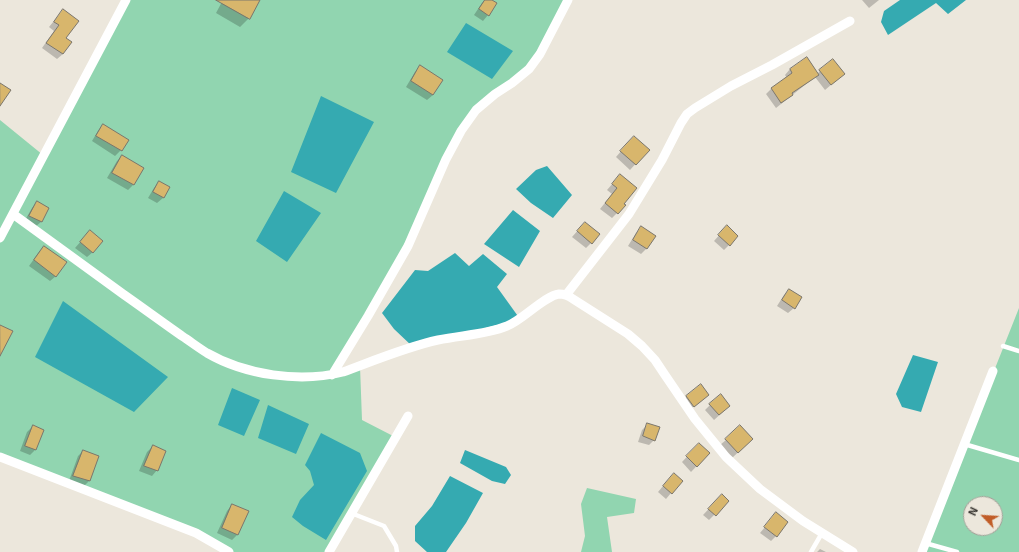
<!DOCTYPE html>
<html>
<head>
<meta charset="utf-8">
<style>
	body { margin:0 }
	#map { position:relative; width:1019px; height:552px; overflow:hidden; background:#ece7dc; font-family:"Exo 2",sans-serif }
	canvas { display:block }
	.north { position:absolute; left:963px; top:496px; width:40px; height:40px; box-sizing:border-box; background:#ece7dc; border:1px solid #a4a098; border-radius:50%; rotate:295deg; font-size:11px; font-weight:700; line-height:16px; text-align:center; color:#383632 }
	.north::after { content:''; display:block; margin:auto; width:14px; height:18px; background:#c15d28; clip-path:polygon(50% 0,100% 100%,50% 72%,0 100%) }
</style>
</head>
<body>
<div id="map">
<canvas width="1019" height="552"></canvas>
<div class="north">N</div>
</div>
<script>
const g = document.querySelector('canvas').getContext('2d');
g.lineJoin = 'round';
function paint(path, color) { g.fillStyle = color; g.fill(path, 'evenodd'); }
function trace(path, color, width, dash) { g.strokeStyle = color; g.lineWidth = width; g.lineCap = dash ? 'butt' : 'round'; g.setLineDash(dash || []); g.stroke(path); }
const green = new Path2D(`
	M126,0H568L540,54L495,94L461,131L408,246L332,374L360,366L362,420L395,437L329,552H229L216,544L0,457V120L43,155Z
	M1019,308V552H922ZM971,504H995V528H971Z
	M587,488L636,499L634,513L607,517L612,552H581L585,536L581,504Z`);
const water = new Path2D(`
	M900,0H966L948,14L936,3L888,35L881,22L884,11Z
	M466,23L513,51L492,79L447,52Z
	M321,96L374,122L336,193L291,172Z
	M547,166L572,195L553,218L531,203L516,189L536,170Z
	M284,191L321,213L287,262L256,241Z
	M513,210L540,231L519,267L484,244Z
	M455,253L469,266L483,254L507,274L497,287L520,319L413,347L394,329L382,313L415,270L428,271Z
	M63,301L168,377L134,412L35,357Z
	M913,355L938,362L921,412L902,407L896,394Z
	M232,388L260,400L244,436L218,425Z
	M268,405L309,424L296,454L258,438Z
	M321,433L360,453L367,471L326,540L303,526L292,517L300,500L314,485L310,471L305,465Z
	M465,450L506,467L511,475L505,484L492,481L460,463Z
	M450,476L483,493L466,523L446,552H427L415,541V526L432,506Z`);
const shadow = new Path2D(`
	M223,0H259L249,18L240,27L216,13Z
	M485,0H490L488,15L483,21L474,15L482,3Z
	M862,0H879L869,8Z
	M63,11L65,38L63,54L57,59L42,48L54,31L49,27L58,16Z
	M421,67L433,95L427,100L406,87L415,72Z
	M790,69L817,74L820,71L844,74L825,90L815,77L776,108L766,94L771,89L787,78L785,75Z
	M103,125L127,140L121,150L115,156L92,141L98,131Z
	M629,142L648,150L630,170L616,157Z
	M122,156L143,168L133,185L128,190L107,178L117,161Z
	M620,175L623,204L617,213L612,218L600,209L612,194L607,190Z
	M159,182L169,188L163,198L157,203L148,198L154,188Z
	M37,202L48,208L41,222L35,227L24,222L32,208Z
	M580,228L591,243L586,248L572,237Z
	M641,228L647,248L641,254L628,246L636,233Z
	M90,231L93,252L87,257L75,248Z
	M722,232L729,245L724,250L714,241Z
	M44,247L56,276L50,281L29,266L39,252Z
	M789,290L794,308L788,313L777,306L784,295Z
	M687,396L702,400L688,411L682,402Z
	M710,405L724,411L714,420L705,410Z
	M648,424L654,440L649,445L638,442L642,430Z
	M33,426L43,430L35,450L30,455L20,451L27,432Z
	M726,440L746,445L732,458L720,445Z
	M699,444L709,453L691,472L682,462Z
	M153,446L157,470L152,476L139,471L147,452Z
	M83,451L98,456L89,481L84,486L69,481L78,456Z
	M668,480L671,493L666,499L658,492Z
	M722,495L728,501L709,520L703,515Z
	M232,505L238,534L232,540L217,533L227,511Z
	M776,514V536L771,541L760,533Z
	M820,549L826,552H817Z`);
const building = new Path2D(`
	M216,0H260L250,19Z
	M485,0H492L497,3L489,16L479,9Z
	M63,9L79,21L66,38L72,42L63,54L46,43L59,25L54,22Z
	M807,57L819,75L792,93L793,95L781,103L771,88L792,73L790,69Z
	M833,59L845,74L831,85L819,70Z
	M420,65L443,80L433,95L411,81Z
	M0,83L11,90L0,106Z
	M103,124L129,140L122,151L96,136Z
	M634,136L650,150L636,165L620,151Z
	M122,155L144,168L134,185L112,173Z
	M620,174L637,188L624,204L626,205L618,214L605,203L617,188L612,184Z
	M159,181L170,187L164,198L153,192Z
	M37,201L49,208L42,222L29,216Z
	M585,222L600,234L592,244L577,231Z
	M727,225L738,236L730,246L718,235Z
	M641,226L656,236L647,249L633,240Z
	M90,230L103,241L93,253L80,242Z
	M44,246L67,262L56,277L34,260Z
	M789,289L802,297L795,309L782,300Z
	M0,325L13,331L0,356Z
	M701,384L709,395L694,407L686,396Z
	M721,394L730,406L719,415L709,404Z
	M647,423L660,427L655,441L643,436Z
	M33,425L44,430L36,450L25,446Z
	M740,425L753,439L738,453L725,439Z
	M699,443L710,453L697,467L686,456Z
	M153,445L166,451L158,471L144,466Z
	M83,450L99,456L90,481L73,476Z
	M674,473L683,481L672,494L663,486Z
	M722,494L729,501L716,516L708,509Z
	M232,504L249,511L238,535L222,528Z
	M776,512L788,522L777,537L764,527Z`);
const lane = new Path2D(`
	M1003,346L1019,351
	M964,444L1019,460
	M351,513L384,526L396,546L397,552
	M925,543L957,552
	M811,552L822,533`);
const street = new Path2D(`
	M13,214C49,240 86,267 123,294C143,308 162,322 182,336C191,342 199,348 207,353C245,375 300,383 343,372C373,361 406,347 438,340C461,335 485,335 507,326C523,320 544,296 559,294C564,294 569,296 573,299L628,334L642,346L655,360L665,375L695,419L726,457L760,489L803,521L853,552
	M0,238L126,0
	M566,295L629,214L662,160L681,123L687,114L695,108L731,86L772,65L850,21
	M332,375L368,316L408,246L446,159L461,131L476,110L495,94L512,83L529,69L540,54L568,0
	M0,457L196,533L229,552
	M329,552L408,416
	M922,552L993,371`);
paint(green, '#91d5b0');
paint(water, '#35aab1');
paint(shadow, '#0003');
paint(building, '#d8b66c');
trace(building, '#7b766c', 1);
trace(lane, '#fff', 4.5);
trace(street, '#fff', 9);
</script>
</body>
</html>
